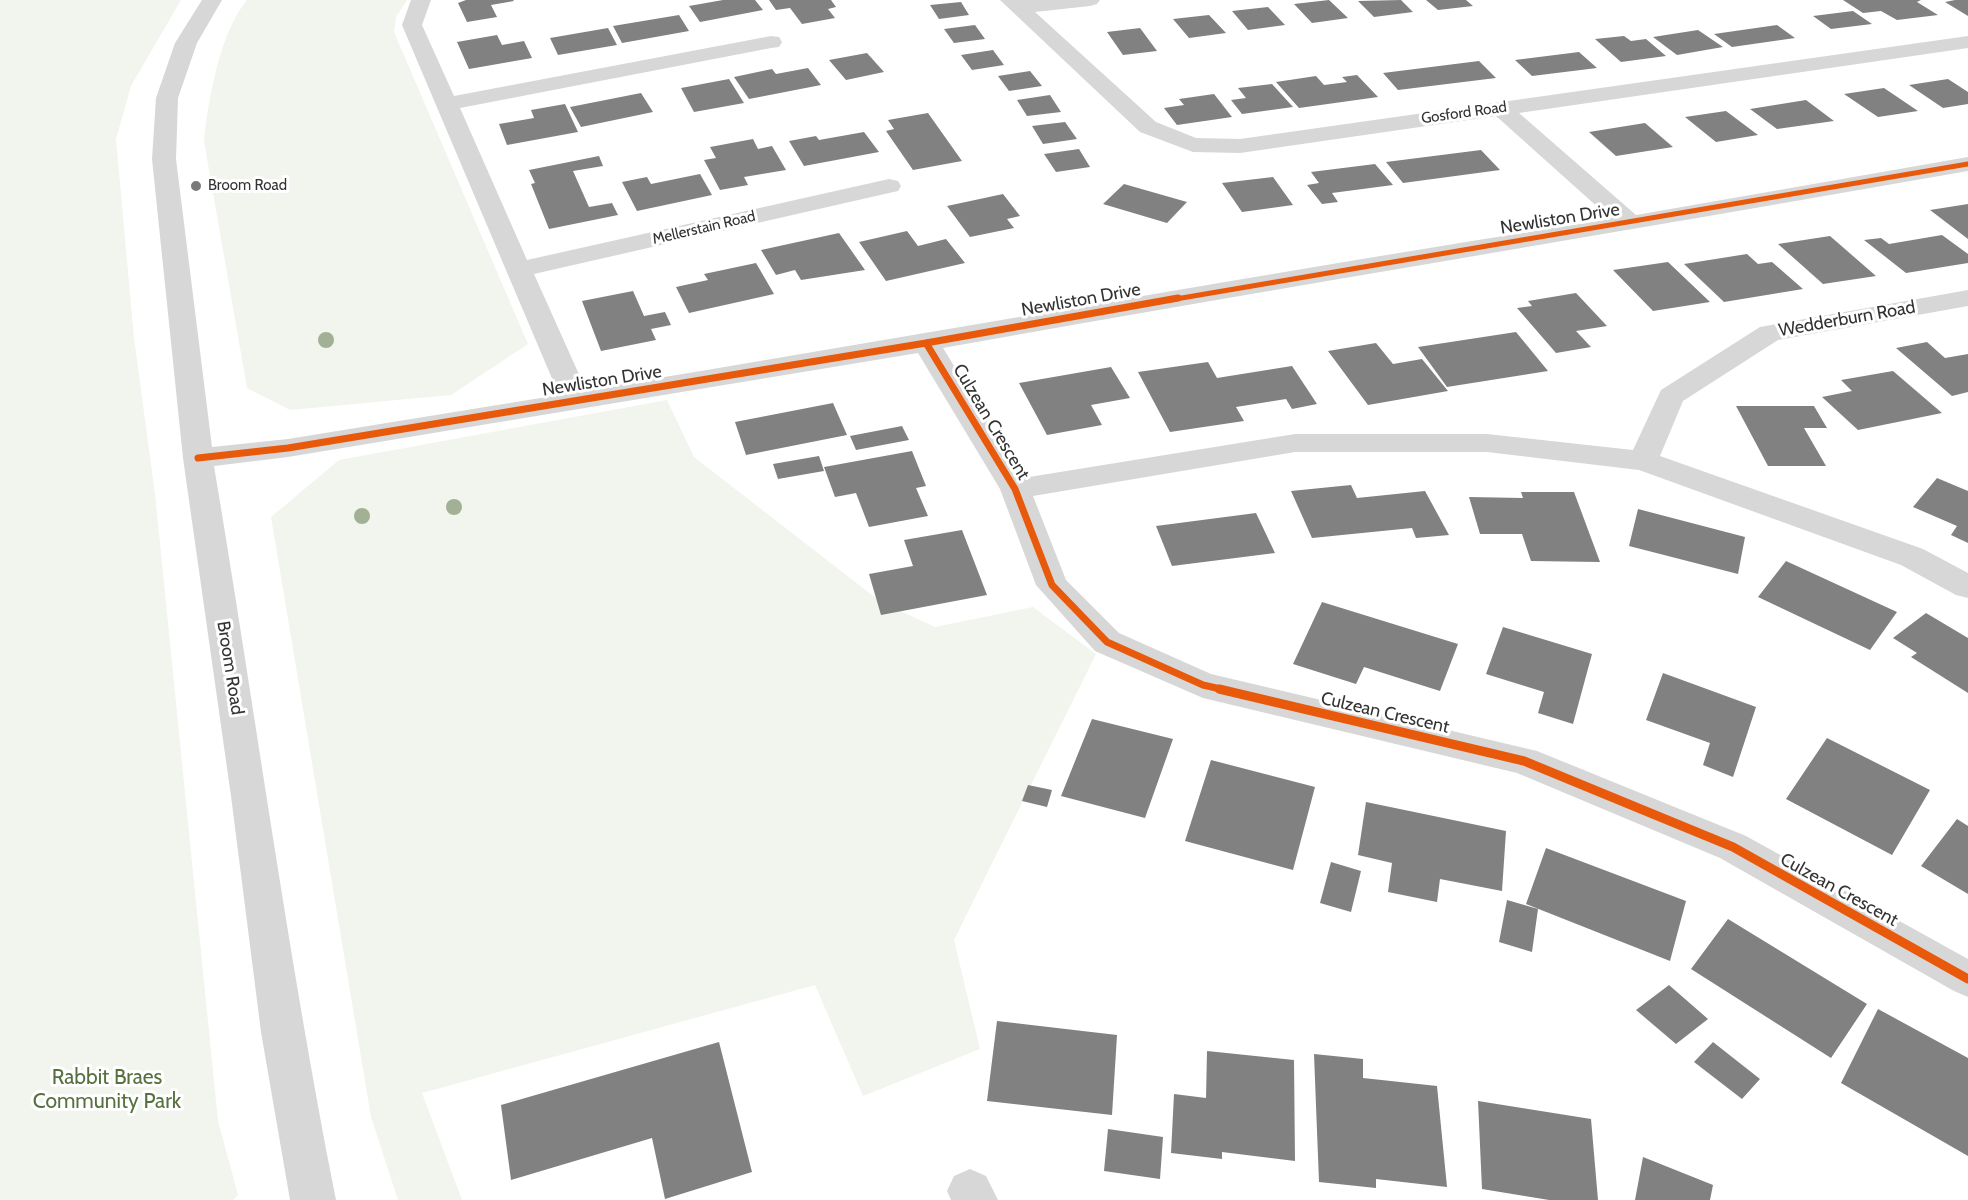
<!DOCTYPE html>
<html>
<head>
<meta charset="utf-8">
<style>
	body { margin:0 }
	canvas { display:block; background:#fff }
</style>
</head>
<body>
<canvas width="1968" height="1200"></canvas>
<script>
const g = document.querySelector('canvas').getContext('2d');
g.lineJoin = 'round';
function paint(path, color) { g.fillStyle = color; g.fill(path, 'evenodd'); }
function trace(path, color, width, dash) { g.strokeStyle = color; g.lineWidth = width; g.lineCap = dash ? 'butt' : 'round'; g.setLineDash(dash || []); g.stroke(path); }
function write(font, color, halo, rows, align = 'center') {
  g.font = font + ' Cabin,sans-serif'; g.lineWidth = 6; g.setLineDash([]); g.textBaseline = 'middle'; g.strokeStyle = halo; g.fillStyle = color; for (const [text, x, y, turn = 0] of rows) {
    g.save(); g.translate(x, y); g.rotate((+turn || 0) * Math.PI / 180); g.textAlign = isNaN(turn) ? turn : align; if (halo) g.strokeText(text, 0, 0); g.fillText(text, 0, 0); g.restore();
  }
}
const green = new Path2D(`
	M0,0H181L131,86L116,139L134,338L155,494L218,1121L238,1195L233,1200H0Z
	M247,0H407L396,17L394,32L528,344L451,395L290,410L247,388L204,141C208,100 220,32 247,0Z
	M667,400L694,457L881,602L935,627L1033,607L1096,654L954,940L980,1049L863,1096L815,985L422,1093L462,1200H398L371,1117L271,517L339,460Z`);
const building = new Path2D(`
	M466,0H513L514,1L491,5L497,17L467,22L458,3Z
	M723,0H755L763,10L700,22L689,6Z
	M769,0H831L836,7L828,9L835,18L802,24L790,8L776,10Z
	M1329,0L1348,18L1312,23L1294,4Z
	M1401,0L1413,12L1374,17L1358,1Z
	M1426,0H1466L1473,6L1438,10Z
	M1843,0H1921L1917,2L1938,15L1897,20L1881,11L1863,13Z
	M1955,0H1968V16L1945,2Z
	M961,2L969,15L939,19L930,5Z
	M1268,7L1285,25L1248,30L1232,11Z
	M1853,11L1872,24L1831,29L1813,16Z
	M679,15L689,31L622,43L613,26Z
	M1209,15L1226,33L1189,38L1173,19Z
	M975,25L985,39L954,43L944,29Z
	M1777,25L1795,38L1732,47L1714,34Z
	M608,28L617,45L558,55L550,38Z
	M1140,28L1157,51L1123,55L1107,32Z
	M1698,30L1723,47L1677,55L1653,37Z
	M497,35L502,45L524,41L532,58L469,69L457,42Z
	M1624,36L1631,41L1646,39L1666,56L1621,62L1595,39Z
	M993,50L1004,65L972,70L961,55Z
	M1579,52L1597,68L1532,76L1515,60Z
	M867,53L884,72L846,80L829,60Z
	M1479,61L1496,78L1398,90L1383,73Z
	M808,68L821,85L749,99L734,77L772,69L776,74Z
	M1030,71L1042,86L1009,91L998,76Z
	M1357,75L1378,97L1299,108L1276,82L1316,76L1324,85L1347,82L1342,77Z
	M729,79L744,103L694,112L681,88Z
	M1948,79L1968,92V104L1943,108L1909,85Z
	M1272,84L1293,107L1242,114L1231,100L1246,98L1238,88Z
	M1884,88L1918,111L1878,117L1844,94Z
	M641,93L653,112L581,127L570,107Z
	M1214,94L1232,117L1177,125L1164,108L1184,105L1179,99Z
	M1050,95L1061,112L1027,116L1017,100Z
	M1806,100L1834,121L1777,129L1750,109Z
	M565,104L578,132L507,145L499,124L534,118L531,110Z
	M1726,111L1758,135L1716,142L1685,117Z
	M928,113L962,161L913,170L886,131L894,129L888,120Z
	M1065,122L1077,139L1043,144L1032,126Z
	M1645,123L1673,147L1616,156L1589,132Z
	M864,132L879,152L804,166L789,141L816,136L819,140Z
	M753,139L758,149L772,146L786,170L744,177L748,185L720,190L704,160L716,158L710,147Z
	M1079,149L1090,167L1056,172L1044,154Z
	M1481,150L1500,170L1403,183L1386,162Z
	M599,156L603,166L573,171L589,207L612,203L618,215L549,229L531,184L535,183L529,170Z
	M1375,164L1393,185L1332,193L1338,202L1322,204L1307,185L1319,183L1311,172Z
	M700,174L712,195L637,211L622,182L647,177L651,184Z
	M1273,177L1293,205L1242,212L1222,183Z
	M1124,184L1187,202L1167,223L1103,204Z
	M1003,194L1020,216L1007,219L1014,228L970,237L947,206Z
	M1968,204V239L1930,210Z
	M907,231L918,246L946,239L965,263L886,281L859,242Z
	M839,233L865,270L801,280L795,270L776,275L761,250Z
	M1942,235L1968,254V263L1906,273L1864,240L1881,238L1889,244Z
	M1830,236L1876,276L1823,284L1778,244Z
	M1747,254L1758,264L1772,262L1803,289L1724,302L1684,264Z
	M1668,262L1710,302L1653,311L1613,270Z
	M756,263L774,294L689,313L676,287L708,280L704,274Z
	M633,291L644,316L665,312L671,325L651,329L656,340L601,351L582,301Z
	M1576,293L1607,326L1576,331L1591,347L1556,353L1517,308L1532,306L1528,301Z
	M1516,332L1548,371L1447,387L1418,347Z
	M1927,342L1945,358L1968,354V392L1952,396L1896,348Z
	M1376,343L1393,364L1422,359L1448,391L1368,405L1328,351Z
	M1208,362L1217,378L1292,366L1317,404L1292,409L1286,399L1236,407L1244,421L1170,432L1138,372Z
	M1111,367L1130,398L1091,405L1102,425L1047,435L1019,383Z
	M1893,371L1942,413L1858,430L1822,397L1852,391L1841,380Z
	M833,403L847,435L746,455L735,422Z
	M1736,406H1814L1827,428H1804L1826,466H1768Z
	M902,426L909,440L856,450L850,436Z
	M912,451L926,486L916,488L928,516L869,527L856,493L835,497L824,467Z
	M819,456L824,471L778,479L773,464Z
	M1937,478L1968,491V543L1951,535L1957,526L1913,507Z
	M1351,485L1357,498L1425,491L1449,535L1416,538L1412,528L1312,538L1291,491Z
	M1521,492H1574L1600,562L1531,561L1522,534H1480L1469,497L1523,498Z
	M1638,509L1745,537L1738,574L1629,546Z
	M1256,513L1275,553L1172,566L1156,526Z
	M962,530L987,595L881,615L869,574L913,566L904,540Z
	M1786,561L1897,612L1870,650L1758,597Z
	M1322,602L1458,644L1440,691L1364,667L1356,684L1293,664Z
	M1926,613L1968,638V693L1911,657L1917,653L1893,638Z
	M1503,627L1592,654L1573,724L1538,713L1544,692L1486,674Z
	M1663,673L1756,707L1733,777L1703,765L1710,743L1646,720Z
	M1092,719L1173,739L1145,818L1061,796Z
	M1827,738L1930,790L1892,855L1786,799Z
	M1211,760L1315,787L1293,870L1185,841Z
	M1028,785L1052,790L1047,807L1022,801Z
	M1366,802L1506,831L1502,891L1440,879L1437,902L1388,892L1392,863L1358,855Z
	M1957,819L1968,826V894L1921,866Z
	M1546,848L1686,901L1670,961L1526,904Z
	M1331,862L1361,871L1351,912L1320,903Z
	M1507,900L1538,909L1532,952L1499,942Z
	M1728,919L1867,1004L1831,1058L1691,969Z
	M1669,985L1708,1019L1676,1044L1636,1010Z
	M1878,1009L1968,1058V1156L1841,1083Z
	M997,1021L1117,1035L1112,1115L987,1101Z
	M719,1042L752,1172L665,1199L652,1138L511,1180L501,1105Z
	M1713,1042L1760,1079L1742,1099L1694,1062Z
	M1207,1051L1294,1060L1295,1161L1222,1152V1159L1171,1153L1174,1094L1206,1098Z
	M1314,1054L1363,1059V1078L1437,1086L1447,1187L1376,1179V1188L1319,1182Z
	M1478,1101L1591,1119L1598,1200H1549L1482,1189Z
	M1108,1129L1163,1137L1160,1179L1104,1171Z
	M1643,1157L1713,1185L1710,1200H1635Z`);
const minor = new Path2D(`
	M202,0H222L197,43L178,98L176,159L212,447L288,439L559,395L402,25L411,0H431L422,25L454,96L771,36L779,37L782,42L779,47L771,48L460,108L527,260L889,179L898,181L901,186L898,191L889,193L534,274L586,390C928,334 1269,272 1611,219L1496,116L1240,153L1193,152L1140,132L1000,0H1100L1097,4L1090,6L1035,12L1156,122L1196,138L1240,139L1968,36V48L1519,113L1636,215L1968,157V171C1627,231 1284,287 943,348L1023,478L1295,434H1487L1633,450L1661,390L1760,327L1968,290V306L1778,340L1683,401L1660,456L1923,549L1968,573V598L1956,595L1901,565L1639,470L1487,452H1295L1033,496L1066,580L1119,633L1211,674L1537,751L1746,836L1968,959V997L1954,991L1720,858L1517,773L1203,698L1095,651L1036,585L1000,489L918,353L288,457L214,466C255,710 288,957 336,1200H290L261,1032L231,796L183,458L152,159L156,98L175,43Z
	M970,1169L986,1176L998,1200H951L947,1191L954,1176Z`);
const cyclewayFar2 = new Path2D(`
	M1170,300L1968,164`);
const cyclewayFar1 = new Path2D(`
	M926,343L1015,489L1052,585L1107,642L1203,685L1225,690
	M198,458L288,448L926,343L1178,298`);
const cycleway = new Path2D(`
	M1219,689L1524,761L1733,847L1968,979`);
const trees = [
	[326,340],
	[454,507],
	[362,516]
];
const markers = [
	[196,186,6,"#7a7a7a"]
];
const farStreetnames = [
	["Gosford Road",1464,113,-8],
	["Mellerstain Road",704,228,-13]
];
const farPoinames = [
	["Broom Road",208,186]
];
const streetNames = [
	["Newliston Drive",1560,219,-9],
	["Newliston Drive",1081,300,-10],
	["Wedderburn Road",1847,319,-10],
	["Newliston Drive",602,381,-9],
	["Culzean Crescent",991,422,59],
	["Broom Road",230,668,81],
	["Culzean Crescent",1385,713,13],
	["Culzean Crescent",1839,890,29]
];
const nearParknames = [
	["Rabbit Braes",107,1078],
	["Community Park",107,1102]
];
paint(green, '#f1f5ed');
paint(building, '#818181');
paint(minor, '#d7d7d7');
trace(cyclewayFar2, '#e8590c', 5);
trace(cyclewayFar1, '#e8590c', 7);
trace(cycleway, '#e8590c', 9);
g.fillStyle = '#a2b095';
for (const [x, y] of trees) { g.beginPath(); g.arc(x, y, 8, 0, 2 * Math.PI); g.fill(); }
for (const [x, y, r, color] of markers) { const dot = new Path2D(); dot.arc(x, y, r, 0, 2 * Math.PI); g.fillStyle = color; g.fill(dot); trace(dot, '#fff', 2); }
write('15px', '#333', '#fff', farStreetnames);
write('15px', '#333', '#fff', farPoinames, 'left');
write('18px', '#333', '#fff', streetNames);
write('21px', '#56703f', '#fff', nearParknames);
</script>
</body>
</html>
